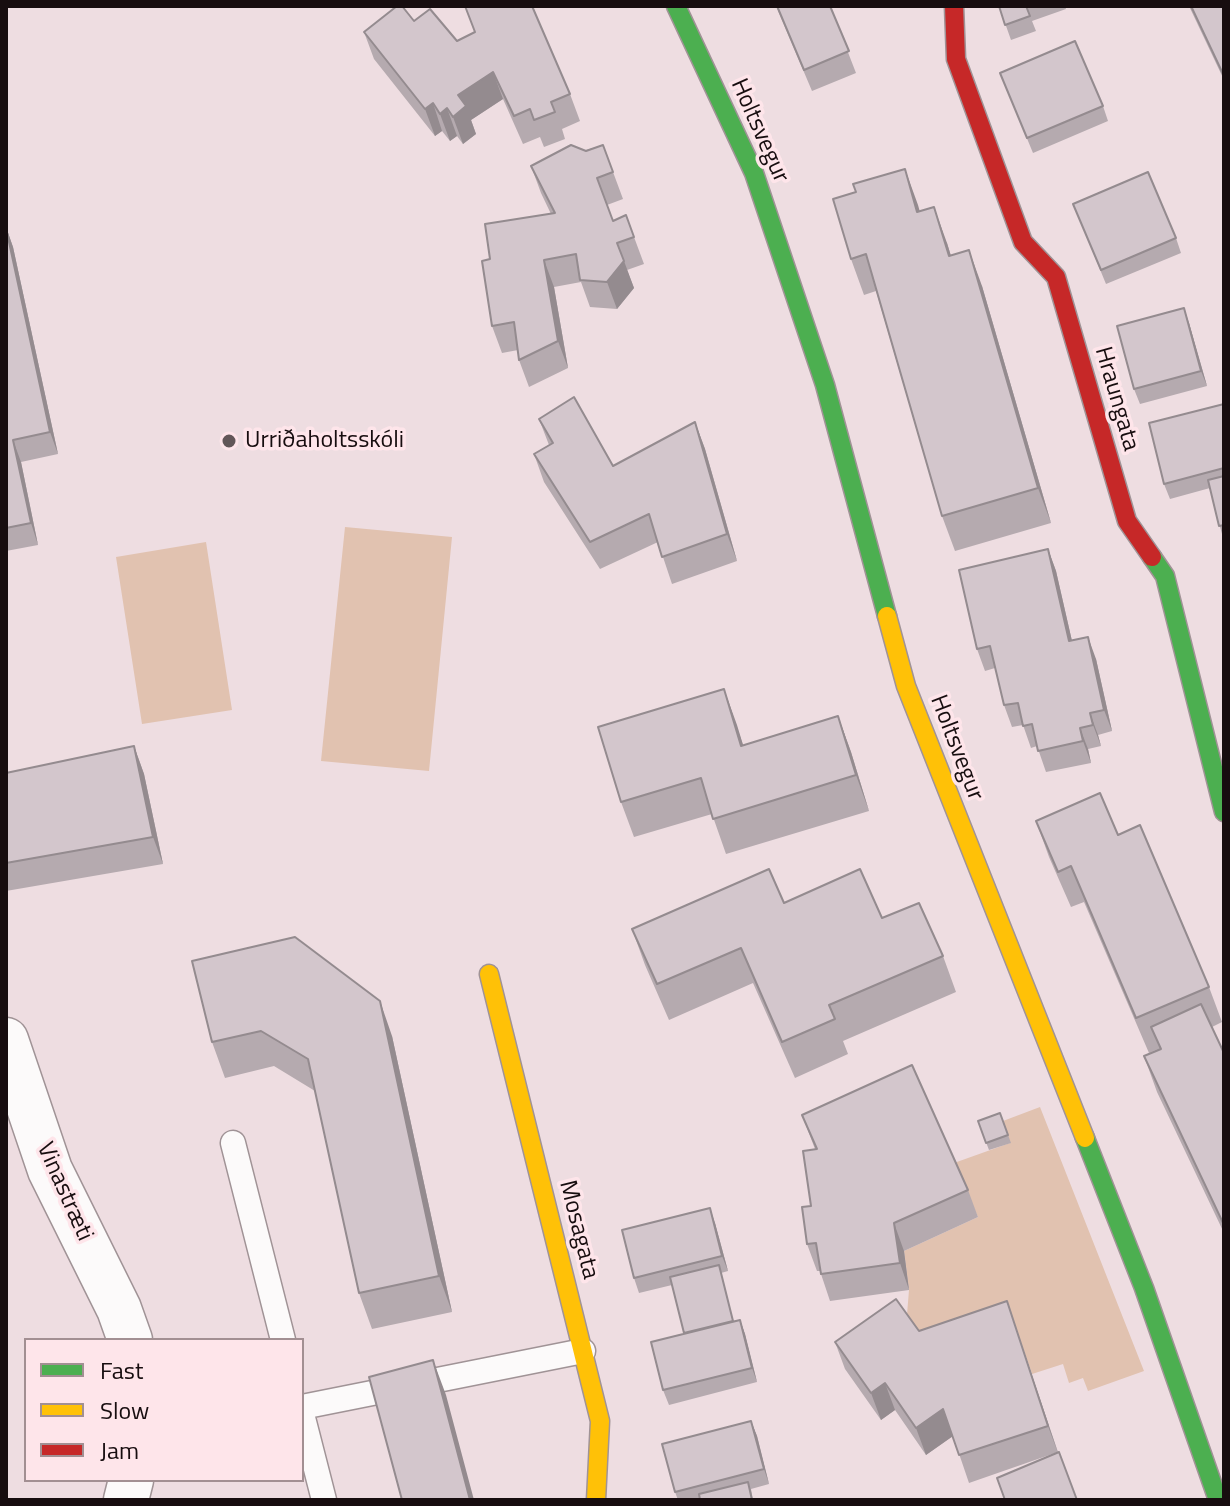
<!DOCTYPE html>
<html>
<head>
<meta charset="utf-8">
<style>
	body { margin:0 }
	#map { position:relative; width:1230px; height:1506px; overflow:hidden; background:#eedde1; font-family:"Titillium Web",sans-serif }
	canvas { display:block }
	.frame { position:absolute; inset:0; border:8px solid #170d0f; pointer-events:none }
	.legend { position:absolute; left:24px; top:1338px; width:280px; height:144px; box-sizing:border-box; background:#fee5ea; border:2px solid #a28f92; margin:0; padding:10px 14px; list-style:none; font-size:24px; color:#170d0f }
	.legend li { display:flex; align-items:center; gap:16px; height:40px }
	.legend b { width:40px; border:2px solid #a28f92 }
</style>
</head>
<body>
<div id="map">
<canvas width="1230" height="1506"></canvas>
<div class="frame"></div>
<ul class="legend">
<li><b style="height:10px;background:#4caf50"></b>Fast</li>
<li><b style="height:10px;background:#ffc107"></b>Slow</li>
<li><b style="height:10px;background:#c62828"></b>Jam</li>
</ul>
</div>
<script>
const g = document.querySelector('canvas').getContext('2d');
g.lineJoin = 'round';
function paint(path, color) { g.fillStyle = color; g.fill(path, 'evenodd'); }
function trace(path, color, width, dash) { g.strokeStyle = color; g.lineWidth = width; g.lineCap = dash ? 'butt' : 'round'; g.setLineDash(dash || []); g.stroke(path); }
function write(font, color, halo, rows, align = 'center') {
  g.font = font + ' "Titillium Web",sans-serif'; g.lineWidth = 7; g.setLineDash([]); g.textBaseline = 'middle'; g.strokeStyle = halo; g.fillStyle = color; for (const [text, x, y, turn = 0] of rows) {
    g.save(); g.translate(x, y); g.rotate((+turn || 0) * Math.PI / 180); g.textAlign = isNaN(turn) ? turn : align; if (halo) g.strokeText(text, 0, 0); g.fillText(text, 0, 0); g.restore();
  }
}
const green = new Path2D(`
	M345,527L452,537L429,771L321,761Z
	M206,542L232,710L142,724L116,557Z
	M1040,1107L1144,1371L1088,1391L1083,1378L1069,1383L1063,1364L1032,1374L1016,1328L928,1358L906,1327L909,1290L904,1251L978,1217L954,1163L1010,1143L1003,1121Z`);
const lane = new Path2D(`
	M233,1143L283,1340
	M302,1407L583,1351
	M302,1414L324,1500`);
const street = new Path2D(`
	M6,1040L50,1170L119,1309L130,1340
	M126,1500L131,1480`);
const fast = new Path2D(`
	M676,6L754,173L825,385L887,616
	M1152,557L1165,576L1224,812
	M1085,1138L1144,1288L1218,1500`);
const slow = new Path2D(`
	M887,616L906,686L1085,1138
	M489,974L600,1421L596,1500`);
const jam = new Path2D(`
	M954,6L956,59L1023,242L1056,277L1127,521L1152,557`);
const wall = new Path2D(`
	M776,6H830L856,73L812,91Z
	M999,6H1065L1066,9L1032,21L1036,31L1011,40Z
	M1189,6H1224V80Z
	M414,21L570,94L580,121L562,129L565,139L544,147L540,137L523,144L503,99L471,120L476,134L463,144L457,136L450,141L442,131L435,136L374,59L364,32Z
	M1000,73L1103,106L1108,121L1033,153Z
	M603,145L623,199L607,205L613,221L634,237L644,264L627,270L634,288L617,309L590,307L581,282L554,287L568,368L529,387L519,360L518,350L502,353L492,326L490,259L551,214L541,193L531,166Z
	M1073,204L1176,238L1181,253L1106,284Z
	M920,211L947,243L951,256L982,286L1051,523L955,551L942,516L876,291L864,295L851,259Z
	M6,227L13,247L58,454L21,462L38,545L6,551Z
	M1189,323L1207,386L1140,404L1134,389Z
	M1224,404V533L1222,534L1210,488L1170,499L1164,484Z
	M539,419L613,466L695,422L705,449L737,561L672,584L658,542L600,569L544,482L534,454L549,445Z
	M1048,549L1056,571L1072,641L1096,659L1112,731L1098,735L1101,746L1088,749L1091,763L1046,772L1037,746L1031,748L1023,725L1012,727L1004,705L995,668L985,671L977,649Z
	M724,689L743,745L838,716L851,752L869,811L726,854L712,814L634,837L621,802Z
	M134,746L144,774L163,864L6,891V773Z
	M1036,821L1118,835L1209,987L1222,1022L1212,1027L1224,1053V1233L1157,1092L1144,1056L1158,1049L1149,1053L1084,902L1071,907L1049,857Z
	M784,903L882,918L943,956L956,992L843,1041L848,1054L795,1078L753,983L669,1020L645,965L632,929Z
	M192,961L392,1036L452,1312L372,1329L359,1293L315,1091L274,1066L225,1078L212,1042Z
	M1000,1113L1011,1143L989,1150L978,1121Z
	M802,1115L968,1190L978,1217L904,1251L909,1290L830,1301L820,1271H817L807,1244L815,1149Z
	M715,1223L728,1271L721,1273L733,1321L740,1320L745,1334L757,1382L669,1405L663,1390L684,1333L672,1285L639,1293L634,1278Z
	M1016,1328L1058,1452L969,1483L953,1436L926,1455L895,1410L881,1420L845,1369L835,1342L919,1331Z
	M751,1421L757,1436L769,1484L751,1489L753,1500H678L675,1492Z`);
const shadedWall = new Path2D(`
	M493,72L503,99L471,120L476,134L463,144L453,117L458,95Z
	M433,103L442,131L435,136L425,109Z
	M447,108L457,136L450,141L440,114Z
	M905,169L918,205L930,248L917,212Z
	M934,207L947,243L962,292L949,256Z
	M6,227L13,247L58,454L50,432Z
	M969,250L982,286L1051,523L1038,488Z
	M544,260L554,287L568,368L558,341Z
	M624,261L634,288L617,309L607,282Z
	M1184,308L1189,323L1207,386L1201,371Z
	M695,422L705,449L737,561L727,534Z
	M13,440L21,462L38,545L31,523Z
	M1048,549L1056,571L1077,663L1069,641Z
	M1088,637L1096,659L1112,731L1104,710Z
	M724,689L737,725L754,781L741,746Z
	M1090,713L1098,735L1101,746L1093,725Z
	M838,716L851,752L869,811L856,775Z
	M1080,728L1088,749L1091,763L1083,741Z
	M134,746L144,774L163,864L153,837Z
	M380,1001L392,1036L452,1312L439,1276Z
	M710,1208L715,1223L728,1271L722,1256Z
	M894,1223L904,1251L909,1290L900,1263Z
	M1007,1301L1016,1328L1058,1453L1048,1426Z
	M740,1320L745,1334L757,1382L752,1368Z
	M433,1360L446,1395L474,1500H470Z
	M885,1383L895,1410L881,1420L871,1393Z
	M943,1409L953,1436L926,1455L916,1428Z
	M751,1421L757,1436L769,1484L764,1469Z`);
const building = new Path2D(`
	M397,6H402L414,21L430,9L457,41L475,32L465,6H532L570,94L551,102L555,112L534,120L530,109L514,116L493,72L458,95L466,106L453,117L447,108L440,114L433,103L425,109L364,32Z
	M777,6H830L849,51L804,70Z
	M999,6H1028H1026L1030,16L1005,25Z
	M1191,6H1224V76Z
	M1075,41L1103,106L1027,138L1000,73Z
	M571,145L586,151L603,145L613,172L597,178L613,221L626,215L634,237L617,243L624,261L607,282L580,280L576,254L544,260L558,341L519,360L514,322L492,326L482,261L490,259L485,224L555,213L531,166Z
	M905,169L917,212L934,207L949,256L969,250L1038,488L942,516L866,254L851,259L833,199L856,192L853,184Z
	M1148,172L1176,238L1101,270L1073,204Z
	M6,228L50,432L13,440L31,523L6,528Z
	M1184,308L1201,371L1134,389L1117,326Z
	M574,397L613,466L695,422L727,534L662,557L649,514L590,542L534,454L553,443L539,419Z
	M1224,404V468L1164,484L1149,423Z
	M1224,476V525L1219,526L1208,480Z
	M1048,549L1069,641L1088,637L1104,710L1090,713L1093,725L1080,728L1083,741L1038,751L1032,724L1023,726L1018,703L1004,705L990,646L977,649L959,570Z
	M724,689L741,746L838,716L856,775L713,819L701,778L621,802L598,727Z
	M134,746L153,837L6,863V773Z
	M1100,793L1118,835L1140,825L1209,987L1136,1018L1071,866L1058,872L1036,821Z
	M769,869L784,903L860,869L882,918L919,903L943,956L829,1005L835,1019L782,1042L741,948L657,984L632,929Z
	M295,937L380,1001L439,1276L359,1293L308,1059L261,1031L212,1042L192,961Z
	M1201,1004L1224,1053V1225L1144,1056L1161,1049L1151,1027Z
	M912,1065L968,1190L894,1223L900,1263L821,1274L816,1243L807,1244L802,1207L811,1206L803,1151L817,1149L802,1115Z
	M1000,1113L1008,1135L986,1143L978,1121Z
	M710,1208L722,1256L634,1278L622,1230Z
	M719,1265L733,1321L684,1333L670,1277Z
	M896,1299L919,1331L1007,1301L1048,1426L959,1455L943,1409L916,1428L885,1383L871,1393L835,1342Z
	M740,1320L752,1368L663,1390L651,1342Z
	M433,1360L470,1500H402L369,1377Z
	M751,1421L764,1469L675,1492L662,1444Z
	M1059,1452L1077,1500H1005L997,1478Z
	M748,1482L752,1500H700L699,1494Z`);
const markers = [
	[229,441,8,"#625658"]
];
const streetNames = [
	["Holtsvegur",759,131,66],
	["Hraungata",1116,399,74],
	["Holtsvegur",956,748,69],
	["Vinastræti",64,1192,66],
	["Mosagata",578,1230,76]
];
const poiNames = [
	["Urriðaholtsskóli",245,441]
];
paint(green, '#e1c2b0');
trace(lane, '#a09396', 27);
trace(street, '#a09396', 47);
trace(fast, '#a09396', 21);
trace(slow, '#a09396', 21);
trace(jam, '#a09396', 21);
trace(lane, '#fcfafa', 24);
trace(street, '#fcfafa', 44);
trace(fast, '#4caf50', 18);
trace(slow, '#ffc107', 18);
trace(jam, '#c62828', 18);
paint(wall, '#b5aaaf');
paint(shadedWall, '#948b8f');
paint(building, '#d3c6cc');
trace(building, '#948b8f', 2);
for (const [x, y, r, color] of markers) { const dot = new Path2D(); dot.arc(x, y, r, 0, 2 * Math.PI); g.fillStyle = color; g.fill(dot); trace(dot, '#fee5ea', 3); }
write('24px', '#170d0f', '#fee5ea', streetNames);
write('24px', '#170d0f', '#fee5ea', poiNames, 'left');
</script>
</body>
</html>
